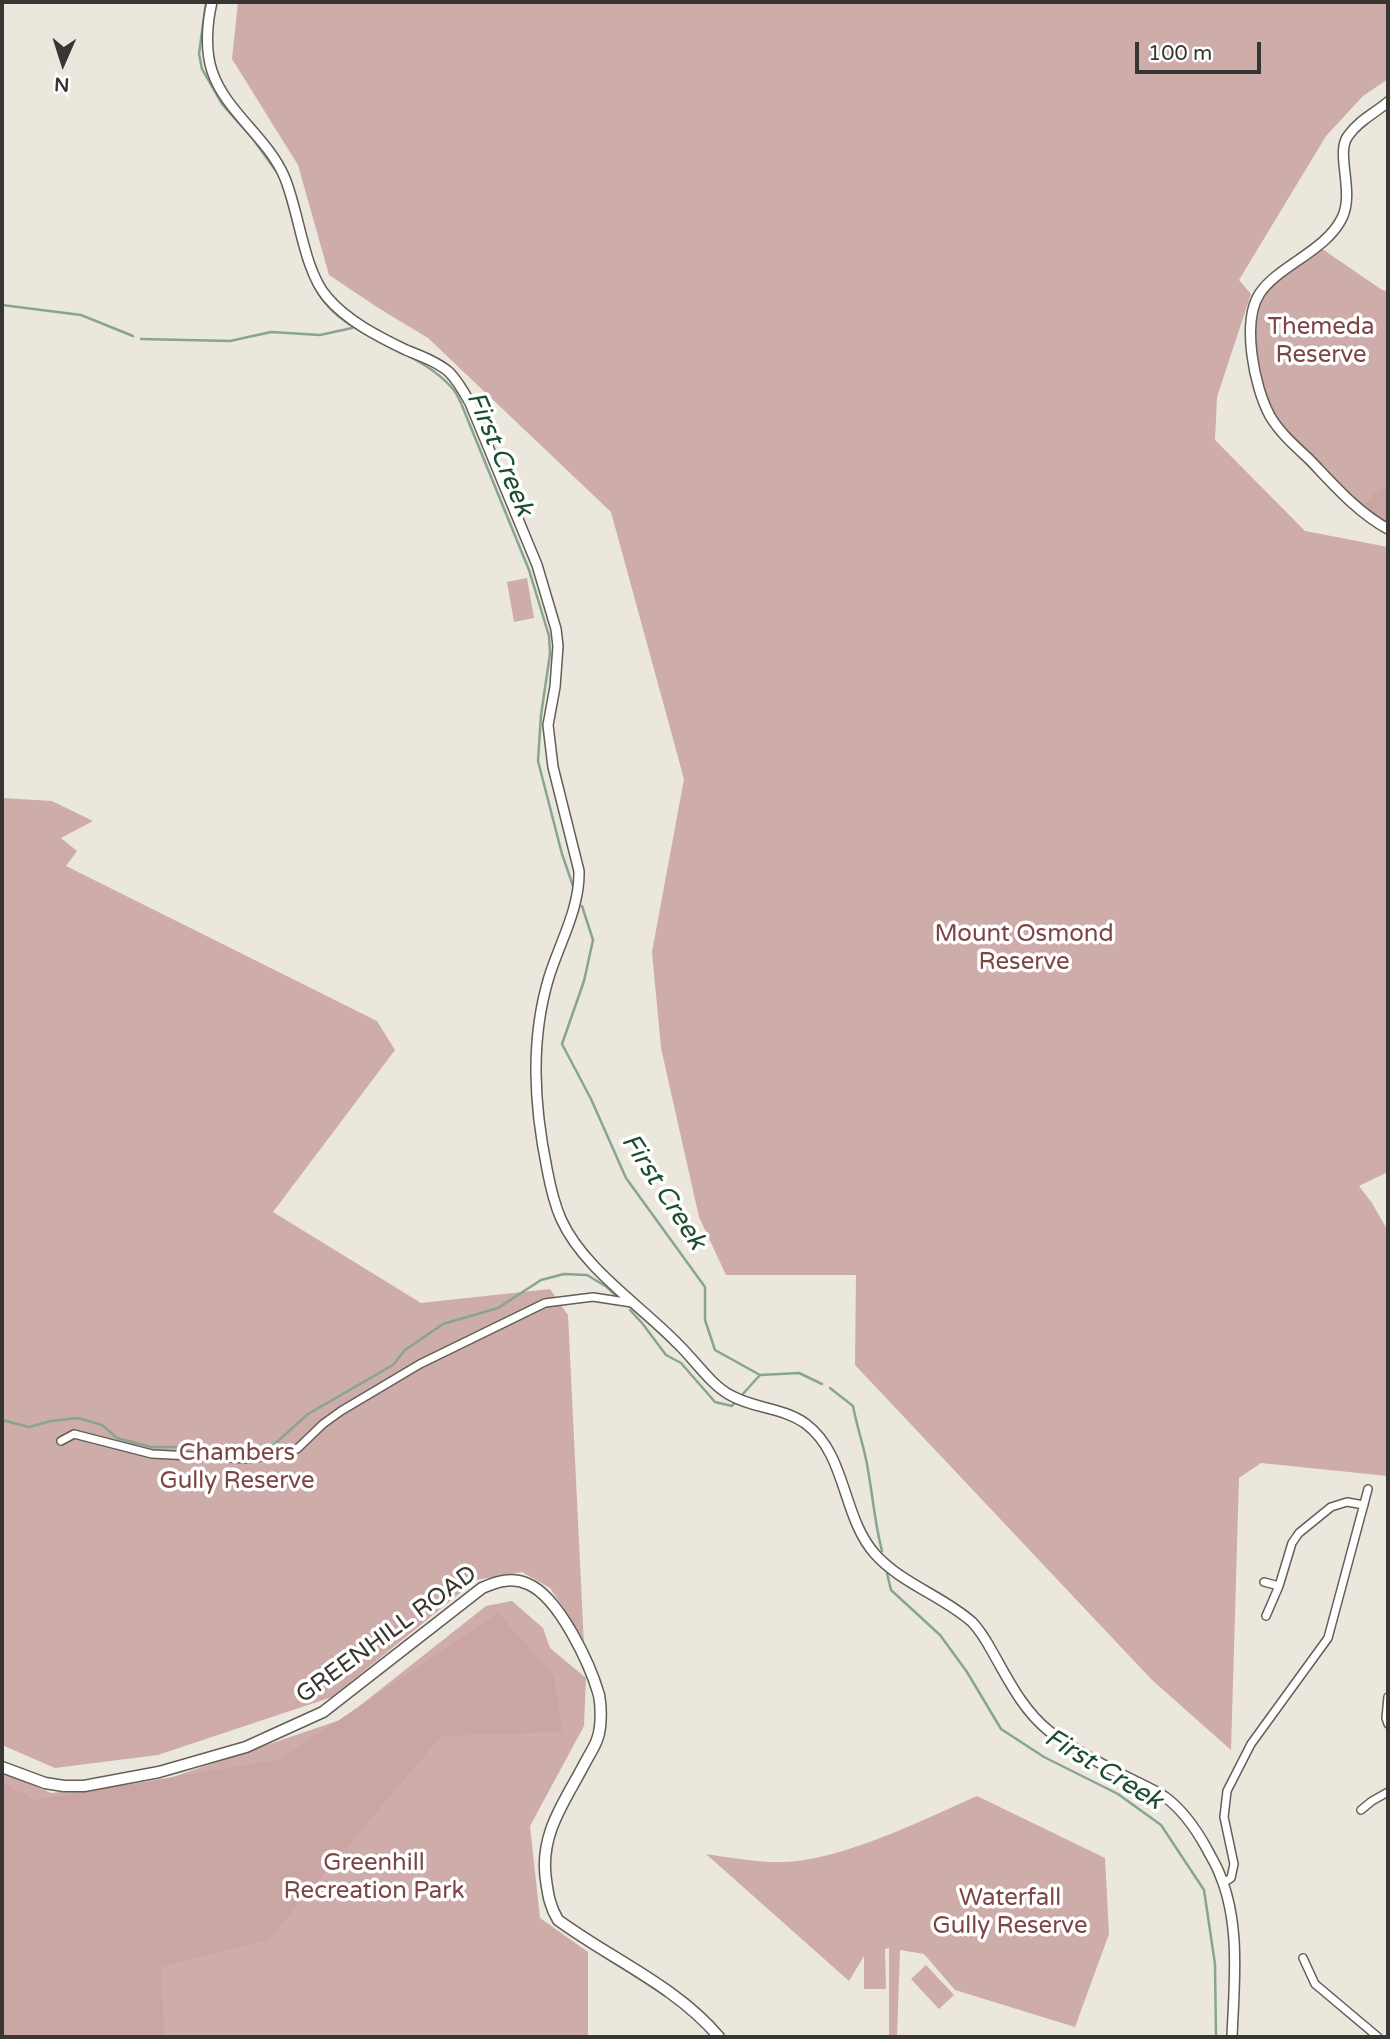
<!DOCTYPE html>
<html>
<head>
<meta charset="utf-8">
<style>
	body { margin:0 }
	#map { position:relative; width:1390px; height:2039px; overflow:hidden; background:#ebe7dd; font-family:"Varela Round",sans-serif }
	canvas { display:block }
	.frame { position:absolute; inset:0; border:4px solid #373632; pointer-events:none }
	.north { position:absolute; left:28px; top:28px; width:70px; height:70px; -webkit-text-stroke:5px #fff; paint-order:stroke; rotate:183deg; font-size:19px; font-weight:700; line-height:28px; text-align:center; color:#373632 }
	.north::after { content:''; display:block; margin:auto; width:24px; height:32px; background:#373632; clip-path:polygon(50% 0,100% 100%,50% 72%,0 100%) }
	.scale { position:absolute; left:1135px; top:42px; width:126px; height:32px; box-sizing:border-box; border:4px solid #373632; border-top:0; padding-left:9px; font-size:21px; line-height:24px; white-space:nowrap; color:#373632; -webkit-text-stroke:5px #fff; paint-order:stroke }
</style>
</head>
<body>
<div id="map">
<canvas width="1390" height="2039"></canvas>
<div class="frame"></div>
<div class="north">N</div>
<div class="scale">100 m</div>
</div>
<script>
const g = document.querySelector('canvas').getContext('2d');
g.lineJoin = 'round';
function paint(path, color) { g.fillStyle = color; g.fill(path, 'evenodd'); }
function trace(path, color, width, dash) { g.strokeStyle = color; g.lineWidth = width; g.lineCap = dash ? 'butt' : 'round'; g.setLineDash(dash || []); g.stroke(path); }
function write(font, color, halo, rows, align = 'center') {
  g.font = font + ' "Varela Round",sans-serif'; g.lineWidth = 7; g.setLineDash([]); g.textBaseline = 'middle'; g.strokeStyle = halo; g.fillStyle = color; for (const [text, x, y, turn = 0] of rows) {
    g.save(); g.translate(x, y); g.rotate((+turn || 0) * Math.PI / 180); g.textAlign = isNaN(turn) ? turn : align; if (halo) g.strokeText(text, 0, 0); g.fillText(text, 0, 0); g.restore();
  }
}
const green = new Path2D(`
	M238,2H1388V79L1363,96L1326,136L1239,280L1251,294L1217,397L1215,440L1305,531L1388,547V1172L1359,1186L1372,1203L1388,1231V1476L1261,1463L1239,1478L1231,1750L1152,1680L855,1365L856,1275H726L699,1217L661,1048L652,952L684,779L611,512L428,338L380,309L329,275L298,165L232,59Z
	M1318,246L1382,290L1388,291V528L1359,510L1270,416L1252,345L1259,295Z
	M527,578L534,618L514,622L507,582Z
	M2,798L52,801L93,821L61,838L77,851L66,866L377,1021L395,1050L273,1212L421,1303L550,1289L568,1315L584,1645L568,1614L550,1588L522,1572L476,1580L332,1697L158,1755L55,1768L2,1745Z
	M512,1601L543,1628L550,1648L586,1678L584,1726L530,1826L540,1918L588,1952V2037H129L2,1841V1772L51,1793L161,1781L343,1719L486,1606Z
	M977,1796L1105,1858L1109,1934L1075,2027L955,1990L924,1954L900,1950L897,2037H889V1948L885,1949L886,1989H864V1956L849,1981L706,1854C727,1857 749,1861 770,1862C832,1866 920,1821 977,1796Z
	M926,1965L954,1995L939,2009L911,1979Z`);
const forest = new Path2D(`
	M1388,486V529L1359,510L1375,493Z
	M498,1613L554,1676L562,1732L441,1736L269,1939L161,1966L164,2037H2V1783L36,1800L281,1759Z`);
const stream = new Path2D(`
	M206,2L199,54L202,69L222,104L253,139L281,178
	M283,184L307,269
	M312,281C337,341 414,343 453,389C458,395 462,405 465,413L529,570L549,636L550,654L541,715L538,761L562,854L573,886
	M2,305L81,315L133,336
	M141,339L230,341L271,332L320,335L352,328
	M582,906L593,940L584,981L562,1044L591,1099L626,1178L705,1287V1320L715,1350L760,1375L799,1373L822,1384
	M630,1310L642,1323L666,1355L681,1363L715,1402L732,1406L736,1401
	M830,1388L853,1406C857,1428 865,1449 868,1470C873,1498 875,1524 882,1551
	M741,1396L760,1375
	M2,1420L29,1427L51,1421L78,1418L102,1425L117,1438L151,1447H215L244,1454L269,1449L308,1414L393,1365L405,1350L443,1324L498,1308L541,1280L564,1274L587,1275L607,1287L615,1295
	M887,1573L891,1590L940,1635L967,1672L1001,1729L1044,1757L1118,1794L1161,1825L1204,1890L1215,1964L1216,2037`);
const minor = new Path2D(`
	M61,1441L74,1434L152,1454L250,1459L297,1449L323,1424L341,1411L420,1364L545,1303L593,1297L632,1303
	M1264,1582L1279,1586
	M1266,1616L1279,1586L1292,1543L1299,1533L1331,1507L1347,1502L1364,1505
	M1388,1697L1386,1718L1388,1724
	M1361,1810L1372,1801L1388,1792
	M1223,1883L1231,1878L1234,1864L1224,1817L1227,1791L1251,1744L1328,1638L1368,1489
	M1303,1958L1315,1984L1378,2037`);
const tertiary = new Path2D(`
	M212,2C207,23 205,50 212,71C225,111 267,137 284,176C299,210 303,269 327,297C347,321 379,337 406,350C421,356 437,362 449,372C458,381 464,392 470,403L537,565L556,629L558,646L555,687L548,725L553,767L579,871C580,908 560,942 549,977C530,1040 534,1105 547,1169C550,1185 554,1203 561,1219C583,1268 640,1305 677,1343C694,1359 710,1384 730,1395C754,1409 783,1407 806,1424C847,1455 842,1517 875,1554C902,1584 943,1596 972,1622C981,1631 987,1642 993,1653C1009,1681 1023,1710 1049,1731C1072,1749 1099,1763 1125,1776C1138,1783 1153,1789 1165,1797C1183,1810 1196,1829 1207,1849C1211,1857 1217,1866 1220,1875C1241,1925 1234,1985 1232,2037
	M1388,102C1375,113 1358,121 1348,136C1335,153 1355,192 1342,218C1326,251 1278,266 1260,293C1241,321 1254,387 1270,416C1280,433 1295,446 1309,459C1334,485 1357,512 1388,529`);
const secondary = new Path2D(`
	M2,1767L45,1783L64,1786H84L159,1772L246,1747L323,1712L482,1588C498,1581 512,1577 528,1584C559,1597 590,1664 599,1695C601,1705 601,1717 600,1727C599,1740 592,1750 586,1761C566,1800 539,1833 546,1880C548,1895 550,1907 558,1920C611,1959 676,1986 719,2037`);
const parkNames = [
	["Themeda",1321,328],
	["Reserve",1321,356],
	["Mount Osmond",1024,935],
	["Reserve",1024,963],
	["Chambers",237,1454],
	["Gully Reserve",237,1482],
	["Greenhill",374,1864],
	["Recreation Park",374,1892],
	["Waterfall",1010,1899],
	["Gully Reserve",1010,1927]
];
const streetNames = [
	["GREENHILL ROAD",387,1635,-36]
];
const waterNames = [
	["First Creek",499,454,67],
	["First Creek",663,1192,57],
	["First Creek",1103,1770,31]
];
paint(green, '#cdacaa');
paint(forest, '#cba5a3');
trace(stream, '#88a590', 2.5);
trace(minor, '#635f57', 10);
trace(tertiary, '#635f57', 12);
trace(secondary, '#635f57', 13);
trace(minor, '#fff', 7);
trace(tertiary, '#fff', 9);
trace(secondary, '#fff', 10);
write('24px', '#7d4644', '#fff', parkNames);
write('24px', '#373632', '#fff', streetNames);
write('italic 26px', '#1c4d2d', '#fff', waterNames);
</script>
</body>
</html>
